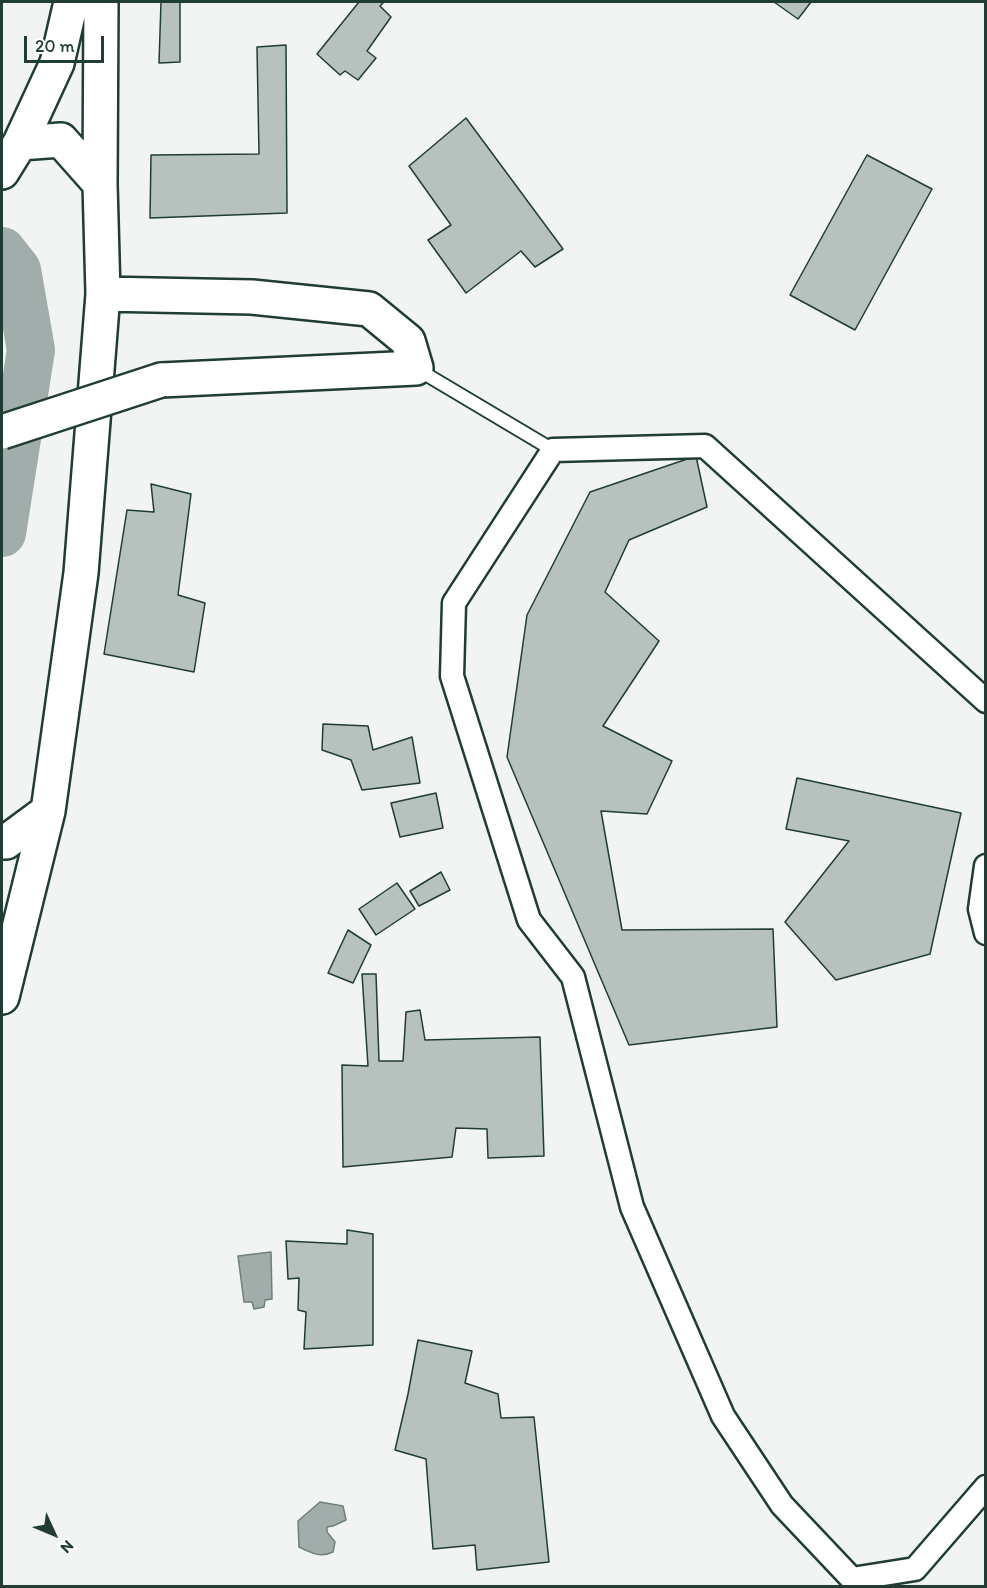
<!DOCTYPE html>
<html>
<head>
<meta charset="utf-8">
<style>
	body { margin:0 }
	#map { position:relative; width:987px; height:1588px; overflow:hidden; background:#f2f3f3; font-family:Itim,sans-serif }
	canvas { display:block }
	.frame { position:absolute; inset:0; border:3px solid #1f3d34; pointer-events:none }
	.north { position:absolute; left:24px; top:1504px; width:60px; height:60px; -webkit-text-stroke:4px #fff; paint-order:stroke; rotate:134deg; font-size:16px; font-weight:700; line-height:24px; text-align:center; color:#1f3d34 }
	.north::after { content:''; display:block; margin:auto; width:21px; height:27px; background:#1f3d34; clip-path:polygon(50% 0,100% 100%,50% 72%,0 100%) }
	.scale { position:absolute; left:24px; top:36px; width:80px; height:27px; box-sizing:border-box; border:3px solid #1f3d34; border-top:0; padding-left:8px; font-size:18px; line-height:21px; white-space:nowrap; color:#1f3d34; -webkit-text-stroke:4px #fff; paint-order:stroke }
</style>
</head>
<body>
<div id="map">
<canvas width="987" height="1588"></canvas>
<div class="frame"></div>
<div class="north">N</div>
<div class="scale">20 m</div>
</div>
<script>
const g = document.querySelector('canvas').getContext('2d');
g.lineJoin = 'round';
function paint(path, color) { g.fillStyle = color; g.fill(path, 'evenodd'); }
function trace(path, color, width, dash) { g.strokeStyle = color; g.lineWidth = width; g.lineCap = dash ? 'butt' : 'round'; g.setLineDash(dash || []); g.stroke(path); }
const water = new Path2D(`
	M271,1252L272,1299L265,1300L264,1307L254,1309L252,1302H244L238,1256Z
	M320,1502L343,1506L346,1520L333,1526L327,1527V1532L335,1542L333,1552C320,1558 311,1553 299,1547L298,1521Z`);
const river = new Path2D(`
	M2,251L17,270L31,350L2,533`);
const building = new Path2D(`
	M161,2H180V62L159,63Z
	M359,2H384L380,6L391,17L367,51L376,58L358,80L345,71L340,75L317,54Z
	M774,2H811L798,19Z
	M286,45L287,213L150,218L151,155L259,154L257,47Z
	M466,118L563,249L535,267L521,251L466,293L428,240L451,225L409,166Z
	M867,155L932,189L855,330L790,295Z
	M696,456L707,507L629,540L605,592L659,641L603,726L672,761L647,814L601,811L622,930L773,929L777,1027L629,1045L507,757L527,615L590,492Z
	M151,484L191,494L178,595L205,603L194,672L104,654L127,510L154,512Z
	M323,724L368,726L373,750L412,737L420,783L362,790L351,760L322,750Z
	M797,778L961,813L930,954L836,980L785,922L849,841L786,829Z
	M436,793L443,828L400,837L391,803Z
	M441,872L450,890L419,906L410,891Z
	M397,883L415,909L376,935L359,909Z
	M348,930L371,945L353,983L328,973Z
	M362,974H376L379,1061H403L406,1012L420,1010L425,1040L540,1037L544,1156L488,1158L487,1129L456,1128L452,1157L343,1167L342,1065L368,1066Z
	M347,1230L373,1234V1345L304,1349L306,1312L298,1310L299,1278L288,1279L286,1241L347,1244Z
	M418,1340L472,1351L465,1383L498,1394L501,1418L534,1417L549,1562L477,1570L475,1545L433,1549L426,1459L395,1450L408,1394Z`);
const lane = new Path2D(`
	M417,369L553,450`);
const street = new Path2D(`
	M986,701L705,446L553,450L454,603L452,676L529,920L573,977L632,1207L723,1416L782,1505L852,1579L915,1569L986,1487
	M986,866L980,909L986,933`);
const secondary = new Path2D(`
	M20,143L57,63L71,2
	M2,172L20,143L61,140L100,184
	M103,294L252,297L369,309L408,341L416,368L161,380
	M2,842H6L48,811
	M2,997L48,811L81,573L103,294L100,184L101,2`);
const secondaryBridge = new Path2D(`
	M2,432L161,380`);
paint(water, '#a1adaa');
trace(water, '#6d807b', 1.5);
trace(river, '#a1adaa', 48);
paint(building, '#b7c1bd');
trace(building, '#1f3d34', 1.5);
trace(lane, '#1f3d34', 16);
trace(street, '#1f3d34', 27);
trace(secondary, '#1f3d34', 38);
trace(lane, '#fff', 12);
trace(street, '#fff', 22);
trace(secondary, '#fff', 33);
trace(secondaryBridge, '#1f3d34', 38, []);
trace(secondaryBridge, '#fff', 33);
</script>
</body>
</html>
